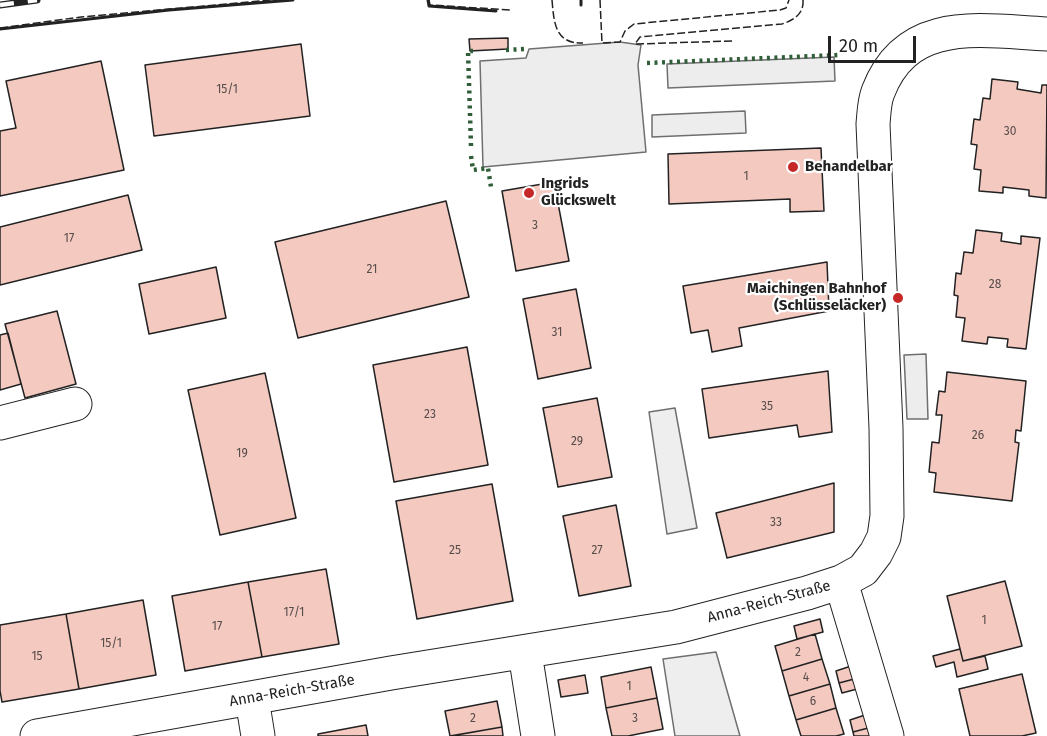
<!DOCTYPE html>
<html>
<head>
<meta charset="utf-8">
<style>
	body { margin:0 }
	#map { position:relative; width:1047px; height:736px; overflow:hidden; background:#fff; font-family:"Fira Sans",sans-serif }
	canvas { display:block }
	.scale { position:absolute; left:828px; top:36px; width:88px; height:27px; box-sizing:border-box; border:3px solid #222; border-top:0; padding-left:8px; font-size:18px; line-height:21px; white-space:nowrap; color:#222; -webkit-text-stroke:4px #fff; paint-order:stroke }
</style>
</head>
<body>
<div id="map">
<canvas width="1047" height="736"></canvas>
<div class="scale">20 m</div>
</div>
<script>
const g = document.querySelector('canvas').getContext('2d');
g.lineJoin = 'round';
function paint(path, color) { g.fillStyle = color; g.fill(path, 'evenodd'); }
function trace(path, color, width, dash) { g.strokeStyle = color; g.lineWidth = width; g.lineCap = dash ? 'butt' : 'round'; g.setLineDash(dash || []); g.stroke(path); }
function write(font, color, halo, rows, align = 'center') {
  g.font = font + ' "Fira Sans",sans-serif'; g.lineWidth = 4.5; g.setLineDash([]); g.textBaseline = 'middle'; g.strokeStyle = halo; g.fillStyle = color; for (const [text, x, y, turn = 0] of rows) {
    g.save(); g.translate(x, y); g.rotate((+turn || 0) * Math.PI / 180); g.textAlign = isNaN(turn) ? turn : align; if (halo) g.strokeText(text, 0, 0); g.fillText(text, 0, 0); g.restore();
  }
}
const green = new Path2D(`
	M675,408L697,528L667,534L649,412Z
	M716,652L740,736H675L663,659Z`);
const parking = new Path2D(`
	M620,42L641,45L638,65L646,152L483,167L480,61L526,58L529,49Z
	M834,57L835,81L668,88L667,64Z
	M745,111L746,133L652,137V115Z
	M926,354L928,419H907L904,355Z`);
const building = new Path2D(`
	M508,38V49L470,51L469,39Z
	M301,44L310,116L154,136L145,65Z
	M101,61L124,170L0,196V131L16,128L6,81Z
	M992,79L1018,82L1017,89L1041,93L1042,85H1047L1046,198L1029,196V190L1003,187V193L979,191L981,170L974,169L977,145L971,144L974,119L980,120L983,98L990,99Z
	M821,148L824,211L790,212V199L669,204L668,154Z
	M554,182L569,261L516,271L502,191Z
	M128,195L142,250L0,285V227Z
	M446,201L469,297L298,338L275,242Z
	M976,230L1002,233L1001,241L1021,244V236L1040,238L1026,349L1007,347L1008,339L988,337L987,344L962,341L965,318L956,317L958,296L954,295L956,273L961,274L964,252L973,253Z
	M827,262L829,311L739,328L742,346L712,352L708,330L691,333L683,286Z
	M216,267L226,318L149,334L139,284Z
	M576,289L591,368L538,379L523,299Z
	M57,311L76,384L25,398L5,324Z
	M8,333L21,384L0,390V335Z
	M467,347L488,465L394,482L373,365Z
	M828,371L832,432L799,437L797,425L709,438L702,389Z
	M947,372L1026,381L1021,431L1016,430L1015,442L1019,443L1012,501L934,492L936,473L929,472L932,442L939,443L942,415H936L939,391L945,392Z
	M265,373L296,518L220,535L188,390Z
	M597,398L612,477L558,487L543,408Z
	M834,483V532L727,558L716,513Z
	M492,484L513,601L417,619L396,501Z
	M616,505L631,586L579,596L563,516Z
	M326,569L339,644L262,657L248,582Z
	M1005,581L1022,646L963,661L947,596Z
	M248,582L262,657L185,671L172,596Z
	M143,600L156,675L79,689L66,614Z
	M66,614L79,689L2,702L0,691V625Z
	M820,619L823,632L797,639L794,626Z
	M815,634L822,659L782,671L775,646Z
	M960,649L963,661L985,656L988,669L957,677L954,662L936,667L933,656Z
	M822,659L830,684L789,696L782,671Z
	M854,665L858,678L839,683L836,671Z
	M651,667L657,698L606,708L601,677Z
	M1022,674L1036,733L1022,736H970L959,689Z
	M585,675L588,693L561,697L558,680Z
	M858,678L861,688L842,693L839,683Z
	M830,684L836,708L796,720L789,696Z
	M657,698L663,729L628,736H612L606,708Z
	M497,701L502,727L450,736L445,711Z
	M836,708L844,734L836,736H801L796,720Z
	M868,714L872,727L853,732L850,720Z
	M366,725L368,736H318V734Z
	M502,727L503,736H451Z
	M872,727L874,736H854L853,732Z`);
const minor = new Path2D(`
	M0,423L75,404
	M841,582L887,736
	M525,653L538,736
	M252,699L258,736
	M37,736L391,673L676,627L807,593L841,582L863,570L876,553L884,537L887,516L886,428L873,124C874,114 874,102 878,92C907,15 982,31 1047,34`);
const rail = new Path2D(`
	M0,5L37,0`);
const hedge = new Path2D(`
	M506,50L524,49
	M647,63L839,55
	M471,146L468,51H473
	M471,156L473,170L488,168L491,187`);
const fence = new Path2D(`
	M429,0L430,5L510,10
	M552,0C554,23 555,44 583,43
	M600,0L602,43L620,42L625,31L634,24L780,10L786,8L789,0
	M0,28L81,17L271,0
	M732,41L635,44L640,37L782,24C794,20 804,14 803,0`);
const wall = new Path2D(`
	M428,0L429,6L496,11
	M581,0V5
	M0,29L169,10L293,0`);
const markers = [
	[793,167,6,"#c62828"],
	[529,193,6,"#c62828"],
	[898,298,6,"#c62828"]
];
const numberNames = [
	["15/1",227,90],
	["30",1010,132],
	["1",746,177],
	["3",535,226],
	["17",69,239],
	["21",372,270],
	["28",995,285],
	["31",557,333],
	["35",767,407],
	["23",430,415],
	["26",978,436],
	["29",577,442],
	["19",242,454],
	["33",776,523],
	["25",455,551],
	["27",597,551],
	["17/1",294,613],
	["1",984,621],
	["17",217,627],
	["15/1",111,644],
	["2",798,653],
	["15",37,657],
	["4",806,678],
	["1",629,687],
	["6",813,702],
	["2",473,719],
	["3",635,719]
];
const poiNames = [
	["Behandelbar",805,167],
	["Ingrids",541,184],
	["Glückswelt",541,201],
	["Maichingen Bahnhof",886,289,"right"],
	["(Schlüsseläcker)",886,306,"right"]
];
const streetNames = [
	["Anna-Reich-Straße",769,602,-15],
	["Anna-Reich-Straße",292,691,-10]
];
paint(green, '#eee');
trace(green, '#6f6f6f', 1.5);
paint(parking, '#ededed');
trace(parking, '#6f6f6f', 1.5);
paint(building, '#f3c9c0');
trace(building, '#222', 1.5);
trace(minor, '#222', 35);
trace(minor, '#fff', 33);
trace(rail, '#222', 7);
trace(rail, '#fff', 4.5, [14]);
trace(hedge, '#2f5e38', 4.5, [3, 4.5]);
trace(fence, '#222', 1.5, [8, 3]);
trace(wall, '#222', 3);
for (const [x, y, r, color] of markers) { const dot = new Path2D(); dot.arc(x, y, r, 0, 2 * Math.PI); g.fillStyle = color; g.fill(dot); trace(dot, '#fff', 2); }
write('12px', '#564c4a', null, numberNames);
write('bold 15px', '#222', '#fff', poiNames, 'left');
write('15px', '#222', '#fff', streetNames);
</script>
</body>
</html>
